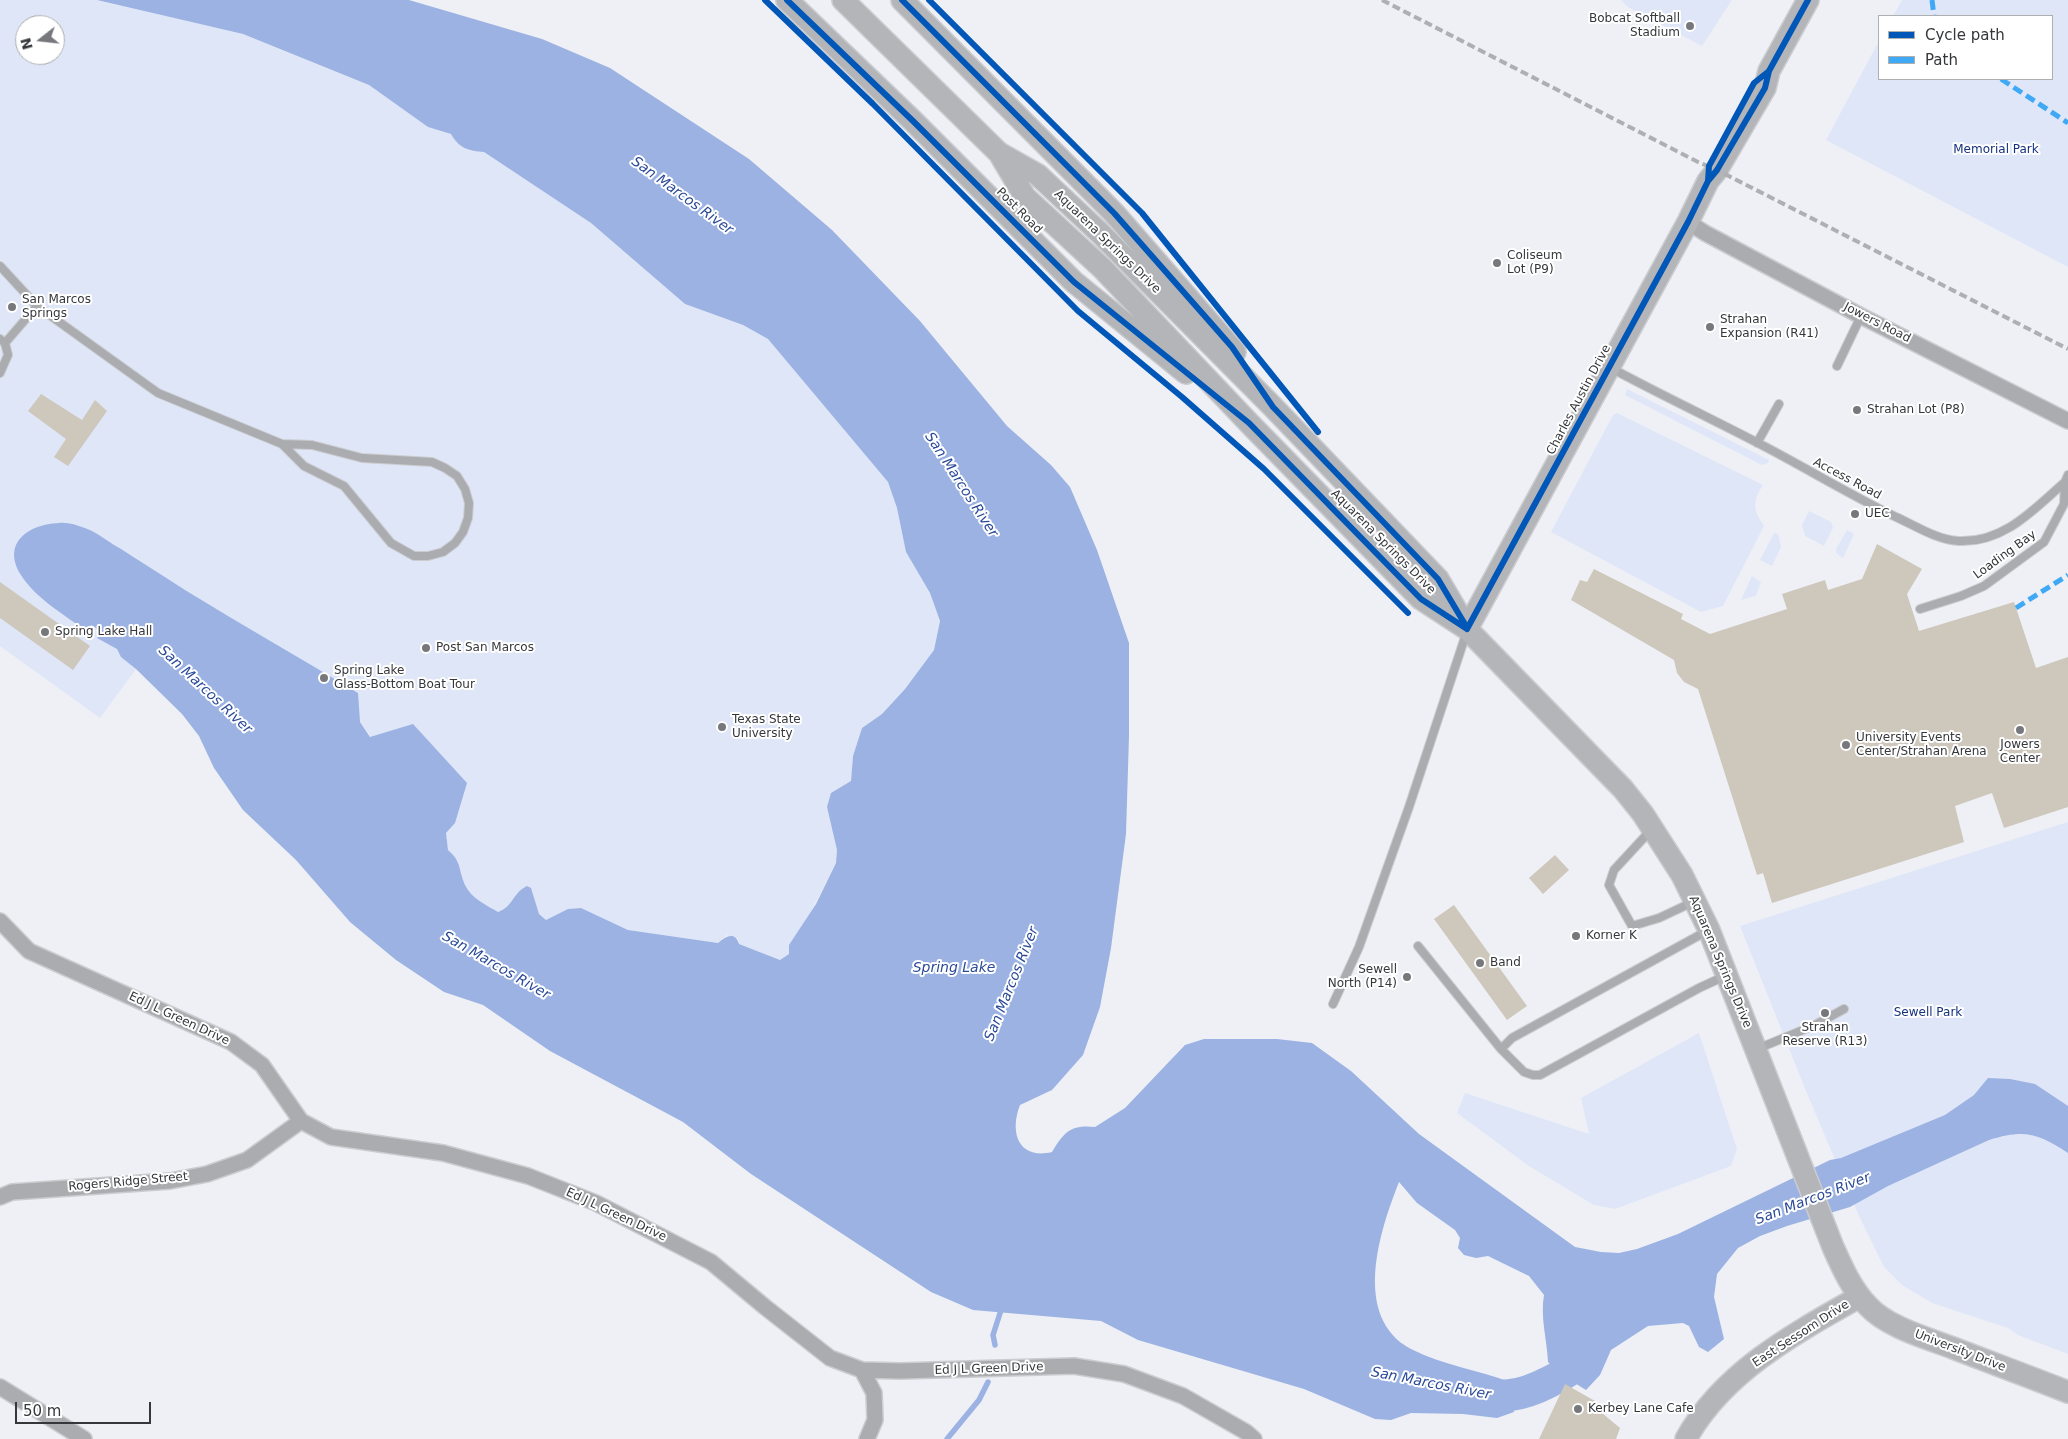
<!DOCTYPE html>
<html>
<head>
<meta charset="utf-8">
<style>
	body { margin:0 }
	#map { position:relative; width:2068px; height:1439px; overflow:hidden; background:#eef0f6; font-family:"DejaVu Sans",sans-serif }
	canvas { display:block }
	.legend { position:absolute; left:1878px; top:15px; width:175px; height:65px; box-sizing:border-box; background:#fff; border:1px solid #aeafb1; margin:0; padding:6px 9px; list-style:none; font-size:15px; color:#35373b }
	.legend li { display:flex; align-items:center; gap:10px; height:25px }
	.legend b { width:25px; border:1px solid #aeafb1 }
	.north { position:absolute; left:15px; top:15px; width:50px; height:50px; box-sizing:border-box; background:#fff; border:1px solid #aeafb1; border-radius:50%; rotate:254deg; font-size:14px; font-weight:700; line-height:20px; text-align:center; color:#35373b }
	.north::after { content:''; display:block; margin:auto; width:18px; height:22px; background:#76787c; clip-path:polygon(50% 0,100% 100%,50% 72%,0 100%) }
	.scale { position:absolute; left:15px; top:1402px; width:136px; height:22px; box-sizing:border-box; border:2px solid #35373b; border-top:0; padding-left:6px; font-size:15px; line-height:18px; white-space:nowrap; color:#35373b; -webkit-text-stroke:4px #fff; paint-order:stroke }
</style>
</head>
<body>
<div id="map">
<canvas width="2068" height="1439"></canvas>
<ul class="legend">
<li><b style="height:6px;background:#0057b8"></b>Cycle path</li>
<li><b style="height:6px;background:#3fa9f5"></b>Path</li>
</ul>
<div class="north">N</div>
<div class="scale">50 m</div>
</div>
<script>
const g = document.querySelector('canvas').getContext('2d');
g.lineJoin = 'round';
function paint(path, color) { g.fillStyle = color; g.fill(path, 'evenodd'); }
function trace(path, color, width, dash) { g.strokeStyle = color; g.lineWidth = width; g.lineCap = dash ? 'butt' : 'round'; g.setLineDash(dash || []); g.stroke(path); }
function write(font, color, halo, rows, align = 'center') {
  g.font = font + ' "DejaVu Sans",sans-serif'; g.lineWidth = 4; g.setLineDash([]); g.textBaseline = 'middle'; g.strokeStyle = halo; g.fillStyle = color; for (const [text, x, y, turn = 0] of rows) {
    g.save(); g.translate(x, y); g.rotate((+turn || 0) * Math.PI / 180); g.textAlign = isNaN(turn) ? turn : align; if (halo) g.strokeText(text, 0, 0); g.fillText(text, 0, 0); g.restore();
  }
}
const green = new Path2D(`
	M0,0H97L243,34L369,85L428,127L451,134L470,151L484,152L591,223L685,304L743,325L768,339L888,482L897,508L906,552L930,593L940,621L934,650L905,689L882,714L862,728L853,756L851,781L827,807L837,850L836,863L789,954L780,960L739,944L738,939L727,935L718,943L628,930L581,908L569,909L546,920L517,893L507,909L498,912C486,906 471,898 465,885C458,870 462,862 448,850L446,833L455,823L371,737L360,722L136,669L100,718L0,646ZM25,25H55V55H25Z
	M1621,0H1732L1702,46L1628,7Z
	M1902,0H2068V267L1826,140L1879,41V79H2052V16H1893Z
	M1627,389L1769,460L1768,463L1762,465L1625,395Z
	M1617,413L1763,485C1752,502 1753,510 1764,526L1723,606L1701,612L1551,532L1613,415Z
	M1809,511L1831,522L1833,528L1824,546L1805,536L1802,525Z
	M1847,530L1854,534L1843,558L1836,553V549Z
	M1774,533L1778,534L1781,547L1772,566L1760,560Z
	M1752,576L1761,582L1756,596L1741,600Z
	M2068,822V1354L2018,1335L2008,1328L1932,1303L1902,1285L1884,1267L1859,1216L1806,1091L1740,926Z
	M1699,1033L1737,1149L1731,1166L1615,1209L1594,1205L1529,1166L1457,1113L1465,1093L1589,1134L1581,1098Z`);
const water = new Path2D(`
	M97,0H409L542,39L610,68L749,159L832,230L920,321L1007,426L1051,465L1070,487L1097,550L1129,643V736L1126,834L1111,948L1100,1007L1083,1055L1052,1090L1020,1105C1009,1133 1019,1160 1052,1152C1064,1132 1071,1124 1095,1127L1125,1108L1185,1045L1204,1039H1277L1312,1043L1351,1071L1419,1134L1575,1247L1601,1252L1619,1253L1637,1249L1678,1234L1830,1160L1841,1158L1945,1115L1974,1095L1988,1078L2010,1079L2035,1084L2068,1106V1153C2038,1133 2024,1129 1989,1140L1888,1186L1850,1207L1787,1226L1760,1236L1738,1248L1717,1274L1714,1297L1724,1339L1708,1352L1699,1347L1689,1326L1683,1323L1648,1326L1611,1350L1600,1375L1586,1390L1562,1375L1548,1362C1547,1339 1540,1317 1544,1295L1529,1276L1488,1256L1476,1258L1464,1255L1458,1248L1460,1238L1455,1230L1417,1203L1399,1182C1380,1230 1351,1317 1411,1349C1442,1365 1478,1370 1510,1382L1514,1412L1497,1418L1463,1414L1411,1413L1391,1420L1375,1419L1304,1389L1138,1340L1101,1321L973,1310L931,1292L751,1174L683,1122L550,1051L483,1005L444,992L396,960L350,922L296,860L243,810L214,768L199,736L182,714L136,669L121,657L117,649L97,638L101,631L91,625L86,631C65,615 35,598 21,575C1,543 29,524 59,523C70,522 82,527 92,531C102,536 111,544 121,549C142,563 164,576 185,590C242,625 300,658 358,693L360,722L370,737L413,724L467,783L455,823L446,833L448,850C462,862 458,869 465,885C471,898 486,905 498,912C514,906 512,893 527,886L531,888L539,914L546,920L568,909L581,908L628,930L718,943C726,936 735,931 739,944L780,960L789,954V945L816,904L836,863L837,850L827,807L831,793L851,781L853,756L862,728L882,714L905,689L934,650L940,621L930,593L906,552L897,508L888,482L768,339L743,325L685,304L591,223L484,152C468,151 459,148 451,134L428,127L369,85L243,34Z`);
const stream = new Path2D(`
	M995,1345L993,1335L1002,1307
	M947,1439L979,1400L988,1382`);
const river = new Path2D(`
	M1467,1392C1501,1398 1518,1398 1549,1382C1558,1377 1568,1373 1575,1365C1581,1358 1584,1349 1589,1342`);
const building = new Path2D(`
	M41,394L82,420L95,400L107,411L68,466L54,457L66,439L28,411Z
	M1877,544L1922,569L1907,594L1919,631L2014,602L2036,668L2068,657V807L2004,828L1992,793L1955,806L1964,842L1772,903L1763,873L1757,875L1698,689L1684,682L1677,673L1674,660L1571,600L1580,580L1587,582L1594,569L1683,614L1681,619L1710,634L1787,609L1782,594L1825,580L1828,590L1862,579Z
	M0,582L90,646L73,670L0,618Z
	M1555,855L1569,870L1543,894L1529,878Z
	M1454,905L1527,1006L1507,1020L1434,919Z
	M1565,1384L1602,1405V1413L1620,1428L1616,1439H1539Z`);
const lane = new Path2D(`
	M0,266L37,306L158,393L282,444L312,445L362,458L432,462L445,468L457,476L465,489L469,503L468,518L463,532L455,543L443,552L428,556H414L391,543L344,486L304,466L282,444
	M0,339L5,343L37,306
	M1837,366L1861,316
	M1611,368C1659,394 1708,417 1756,442C1803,466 1848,494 1896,517C1916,526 1937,540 1959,541C2004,543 2034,509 2065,482L2068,475
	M0,373L8,355L5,343
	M1757,443L1779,404
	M1920,609L1961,596L1984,586L2044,542L2064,504L2065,482
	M1651,830L1614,870L1609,885L1632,926L1659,918L1693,902
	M1418,946L1501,1049L1524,1072L1533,1075H1540L1699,988L1725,976
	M1333,1004L1359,947L1409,807L1467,631
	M1501,1049L1512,1038L1707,931
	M1757,1049L1815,1025L1844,1009`);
const street = new Path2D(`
	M1688,222L1705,233L1861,316L2068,421
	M0,921L29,951L231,1042L262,1065L301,1121L331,1137L443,1153L528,1176L596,1203L711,1262L765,1307L830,1358L862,1370L900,1371L1074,1366L1124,1374L1183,1396L1246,1432L1254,1439
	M0,1197L12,1192L170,1181L207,1174L247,1160L301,1121
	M862,1370L874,1393L875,1420L867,1439
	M0,1387L84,1439`);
const secondary = new Path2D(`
	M787,0L913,121L1074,282L1186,373
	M843,0L999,153L1025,197L1103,269L1249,423L1421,599L1467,629L1623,789L1643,814L1682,875L1709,930L1833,1247C1842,1267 1852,1290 1868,1306C1887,1327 1927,1338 1953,1348C1992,1363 2030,1377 2068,1392
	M902,0L1114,213L1235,352
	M999,153L1038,175L1101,234L1273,407L1438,579L1465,625
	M1467,629L1688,222L1708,181L1717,170L1765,88L1769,71L1808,0
	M1686,1439C1723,1372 1795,1333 1859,1297`);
const rail = new Path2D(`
	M1382,0L1698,162L1717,170L2068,349`);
const quiet = new Path2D(`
	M1932,0L1934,16
	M2001,79L2068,123
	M2016,608L2068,575`);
const cycleway = new Path2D(`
	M765,0L873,104L1078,311L1182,397L1264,469L1408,613
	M787,0L913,121L1074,282L1249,423L1421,599L1467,629
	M902,0L1114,213L1232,347L1273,407L1438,579L1466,626
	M929,0L1142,213L1318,432
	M1708,181L1709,166L1754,83L1769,71
	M1467,629L1688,222L1708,181L1717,170L1765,88L1769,71L1808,0`);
const markers = [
	[1690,26,5,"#76787c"],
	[1497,263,5,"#76787c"],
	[12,307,5,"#76787c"],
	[1710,327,5,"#76787c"],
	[1857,410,5,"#76787c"],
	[1855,514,5,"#76787c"],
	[45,632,5,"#76787c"],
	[426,648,5,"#76787c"],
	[324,678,5,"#76787c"],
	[722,727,5,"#76787c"],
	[2020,730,5,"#76787c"],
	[1846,745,5,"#76787c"],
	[1576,936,5,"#76787c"],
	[1480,963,5,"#76787c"],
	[1407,977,5,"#76787c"],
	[1825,1013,5,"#76787c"],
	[1578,1409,5,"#76787c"]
];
const poiNames = [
	["Bobcat Softball",1680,19,"right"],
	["Stadium",1680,33,"right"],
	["Coliseum",1507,256],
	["Lot (P9)",1507,270],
	["San Marcos",22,300],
	["Springs",22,314],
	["Strahan",1720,320],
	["Expansion (R41)",1720,334],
	["Strahan Lot (P8)",1867,410],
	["UEC",1865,514],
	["Spring Lake Hall",55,632],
	["Post San Marcos",436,648],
	["Spring Lake",334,671],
	["Glass-Bottom Boat Tour",334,685],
	["Texas State",732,720],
	["University",732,734],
	["University Events",1856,738],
	["Center/Strahan Arena",1856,752],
	["Jowers",2020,745,"center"],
	["Center",2020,759,"center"],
	["Korner K",1586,936],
	["Band",1490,963],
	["Sewell",1397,970,"right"],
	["North (P14)",1397,984,"right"],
	["Strahan",1825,1028,"center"],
	["Reserve (R13)",1825,1042,"center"],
	["Kerbey Lane Cafe",1588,1409]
];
const parkNames = [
	["Memorial Park",1996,150],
	["Sewell Park",1928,1013]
];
const streetNames = [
	["Post Road",1019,211,45],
	["Aquarena Springs Drive",1107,242,44],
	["Jowers Road",1877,323,27],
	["Charles Austin Drive",1579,400,-62],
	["Access Road",1847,479,28],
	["Aquarena Springs Drive",1383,542,45],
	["Loading Bay",2005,555,-36],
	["Aquarena Springs Drive",1720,962,67],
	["Ed J L Green Drive",179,1019,25],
	["Rogers Ridge Street",128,1182,-5],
	["Ed J L Green Drive",616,1215,25],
	["East Sessom Drive",1801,1334,-33],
	["University Drive",1960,1351,21],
	["Ed J L Green Drive",989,1369,-2]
];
const waterNames = [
	["San Marcos River",682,196,36],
	["San Marcos River",961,485,57],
	["San Marcos River",205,690,43],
	["San Marcos River",496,966,30],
	["Spring Lake",954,968],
	["San Marcos River",1012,984,-68],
	["San Marcos River",1813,1199,-21],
	["San Marcos River",1431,1384,11]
];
paint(green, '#dfe6f7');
paint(water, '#9bb2e2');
trace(stream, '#9bb2e2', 5.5);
trace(river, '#9bb2e2', 32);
paint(building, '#cec7bb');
trace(lane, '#caccd0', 10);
trace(street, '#caccd0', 18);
trace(secondary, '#caccd0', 24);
trace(lane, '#abacaf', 8);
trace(street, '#abacaf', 15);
trace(secondary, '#b4b5b9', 21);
trace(rail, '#adafb2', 4, [8, 4]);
trace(quiet, '#3fa9f5', 5, [10, 5]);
trace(cycleway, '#0057b8', 6);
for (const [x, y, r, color] of markers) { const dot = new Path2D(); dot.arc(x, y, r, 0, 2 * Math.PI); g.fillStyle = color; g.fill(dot); trace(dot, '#fff', 2); }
write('12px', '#35373b', '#fff', poiNames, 'left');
write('12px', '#15317e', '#fff', parkNames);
write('12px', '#35373b', '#fff', streetNames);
write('italic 14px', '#2a4a99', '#fff', waterNames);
</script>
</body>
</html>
